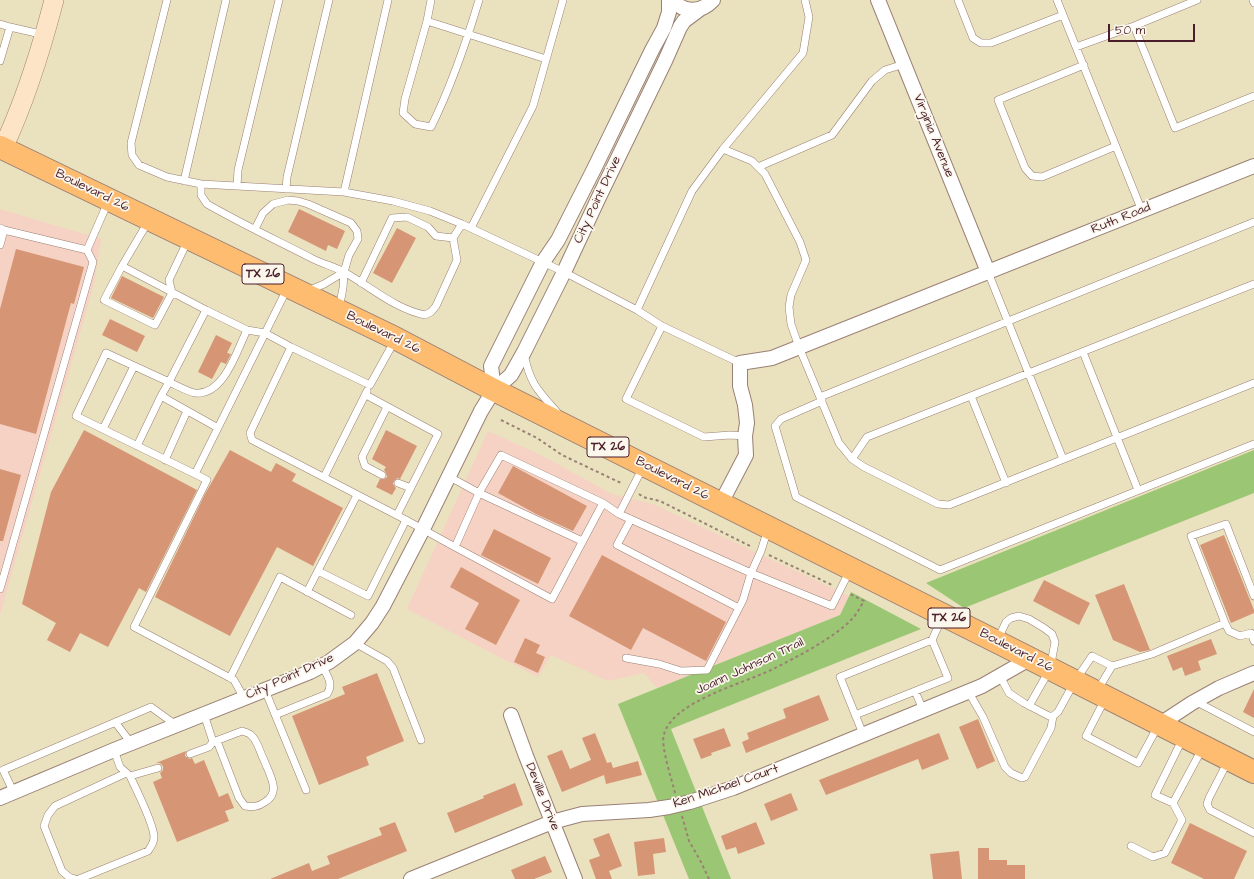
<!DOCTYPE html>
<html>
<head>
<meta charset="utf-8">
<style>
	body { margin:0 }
	#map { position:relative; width:1254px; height:879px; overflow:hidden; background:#eae1be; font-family:"Architects Daughter",sans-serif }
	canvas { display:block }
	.scale { position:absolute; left:1108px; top:24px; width:87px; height:18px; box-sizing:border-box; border:2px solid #4a1f2b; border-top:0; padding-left:5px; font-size:12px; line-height:14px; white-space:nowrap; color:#4a1f2b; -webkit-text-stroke:3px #fbf7ec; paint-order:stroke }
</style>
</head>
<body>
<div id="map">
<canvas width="1254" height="879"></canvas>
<div class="scale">50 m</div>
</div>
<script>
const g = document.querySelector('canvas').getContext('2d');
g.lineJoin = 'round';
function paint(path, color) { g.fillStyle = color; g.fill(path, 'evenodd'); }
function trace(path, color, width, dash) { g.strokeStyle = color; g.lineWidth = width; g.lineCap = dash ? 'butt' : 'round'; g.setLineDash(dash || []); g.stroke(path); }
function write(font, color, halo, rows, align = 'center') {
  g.font = font + ' "Architects Daughter",sans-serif'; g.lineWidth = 3.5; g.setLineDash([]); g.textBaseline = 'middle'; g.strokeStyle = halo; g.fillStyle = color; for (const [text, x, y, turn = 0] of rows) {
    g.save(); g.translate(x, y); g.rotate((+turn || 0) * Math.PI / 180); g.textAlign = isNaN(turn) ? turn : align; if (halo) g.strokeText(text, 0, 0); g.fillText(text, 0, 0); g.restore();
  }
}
const built = new Path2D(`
	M0,209L101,239L94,284L0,615Z
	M488,431L547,458L612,494L653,504L849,596L840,615L657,688L644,673L608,681L551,655L538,677L407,609Z`);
const green = new Path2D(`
	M1254,450V493L964,608L926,583Z
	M851,592L921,629L671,729L731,879H689L618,704L840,615Z`);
const building = new Path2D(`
	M299,209L345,231L337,249L328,245L326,251L288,232Z
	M397,228L416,238L392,283L373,273Z
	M16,249L84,267L74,304L71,303L36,434L0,424V309Z
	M122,276L164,297L153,318L111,298Z
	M110,319L145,336L137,352L102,335Z
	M216,335L232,343L227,353L231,354L226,364L221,362L212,379L198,372Z
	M84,430L197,490L146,592L139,588L108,647L80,633L70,652L47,640L56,623L22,604L51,492Z
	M386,430L417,446L400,479L397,478L394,481L393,484L396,488L392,495L376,487L380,479H384L387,477L386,473L384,470L386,467L372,459Z
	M230,450L271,472L276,463L296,474L292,481L343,508L313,566L277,547L230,636L155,597L205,494Z
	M513,466L587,506L573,531L536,514L498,493Z
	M0,469L21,475L3,541H0Z
	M494,529L551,558L538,584L481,555Z
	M1224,535L1254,610V613L1231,623L1200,545Z
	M602,555L726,622L706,661L643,628L631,650L569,616Z
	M461,567L520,600L496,645L465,629L479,603L450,587Z
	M1044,580L1090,603L1079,625L1033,601Z
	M1124,584L1150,650L1140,652L1113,640L1095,595Z
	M525,638L540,645L536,653L545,657L538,673L514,662Z
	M1211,639L1217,654L1198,661L1201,670L1185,676L1182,667L1173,671L1167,656Z
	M377,673L404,741L366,757L369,765L319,785L292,716L345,694L342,687Z
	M1254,689V718L1243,712Z
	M819,695L829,720L746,753L742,742L749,739L747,733L786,718L783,709Z
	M978,719L995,761L977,769L959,727Z
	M724,728L731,746L711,753L712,755L701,759L693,739Z
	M595,733L607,763L611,762L613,768L638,761L642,775L606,784L604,775L562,792L547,756L562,750L570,769L591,760L582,738Z
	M939,733L949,759L922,770L918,759L826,795L819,780Z
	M186,751L185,756L189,759L192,758L195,764L204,760L219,797L228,793L234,808L225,811L229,821L177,842L153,782L162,778L160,773L163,770V766L160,763H156Z
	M515,783L523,805L455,833L447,813L484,798L483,796Z
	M791,793L798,810L771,821L764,804Z
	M395,822L407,851L338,879H270L309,863L312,871L330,864L327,856L382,835L379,828Z
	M756,822L765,844L738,854L736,847L726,850L721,836Z
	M1190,823L1247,851L1234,879H1204L1171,863Z
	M609,833L622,866L609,871L612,879H596L589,860L600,856L593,839Z
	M664,838L666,852L653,854L655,874L638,876L634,842Z
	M978,848H989V860H1007V865H1025V879H978Z
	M959,851L962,879H933L930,854Z
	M545,856L552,872L534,879H515L511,870Z`);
const path = new Path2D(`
	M501,420L537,438L562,455L623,484
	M639,494L643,497L660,501L752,547
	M769,555L832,585
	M675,793C672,780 660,745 664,734C674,701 742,684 771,670C795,658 834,638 852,619C857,614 860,607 864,601L848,593
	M682,816L689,841L700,860L709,879`);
const lane = new Path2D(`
	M167,0L131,143L132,155L139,165L167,177L201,184L344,192L393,201L430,211L462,224L564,272L637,310L662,326L740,363
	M431,0L427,21L405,99L403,113L415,124L431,127C451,87 466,43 479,0
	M958,0L973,38L981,43H991L1063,15
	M1057,0L1142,211
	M1253,0L1254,3
	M427,21L546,59
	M0,24L10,27
	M1134,26L1175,128L1254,96
	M1076,47L1134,26L1197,0
	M0,61L10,27L45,35
	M1084,65L998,100L1025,168L1032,176L1042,177L1116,146
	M723,149L752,161L765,174L800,242L806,260L791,295L789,307L791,324L799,347L839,443L852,459L864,467L938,504L949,505L1254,383
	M758,167L832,135L872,81L885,70L904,64
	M184,181L226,0
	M201,184V195L207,204C242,224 278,241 313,259C323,264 335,267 344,272C371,287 395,309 425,315L431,312L436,306L457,260L453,238L462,224
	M237,186L238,170L279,0
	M286,189L287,177L329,0
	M344,192L388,0
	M148,222L122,266L104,300L155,325L172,293L169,280L188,240
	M471,228L533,106L563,0
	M255,229L263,213L273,204L288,200L298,201L308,204L351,223L357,231L358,239L349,255L344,272
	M4,230L87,250L108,202
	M0,245L4,230L0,228
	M122,266L206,310
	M988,272L1063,459
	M361,283L392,218L407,217L428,227L436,236L453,238
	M287,289C257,350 226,412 195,474L76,416L106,353L169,382L206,310L247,330L265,333L291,347
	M308,291L324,284L344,272L343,288L339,309
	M637,310L692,191L723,149L803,53L809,17L805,0
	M662,326L626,399L704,437L730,435L745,436
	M395,340L370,385L291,347L250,433L252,440L406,520L455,547
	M1083,352L1138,490
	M524,354C530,383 537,390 557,412
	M366,395L438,434L397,515
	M971,396L1006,483
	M820,397L1254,222
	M822,401L781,419L775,426L796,497L940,570L1254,444
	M218,428L161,396L169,382C176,385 188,392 195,393C224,396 237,350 247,330
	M103,429L134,366
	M137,446L161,396
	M852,459L867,437L1254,284
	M165,460L187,411
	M195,474L207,480L134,627L234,680L244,698
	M382,475L365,466L362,457L387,407
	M448,476L479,493L501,455L603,503L619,514L643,467
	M324,477L367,391
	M398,483L411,488
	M619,514L751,573L761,551L768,529
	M631,519L617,545L739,608
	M582,541L479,493L455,547L552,599L603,503
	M318,571L368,596L406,520
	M0,589L93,262L87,250
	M307,592L357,495
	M1225,623L1191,536L1226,524L1254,596
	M932,640L943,616
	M997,641L1006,622L1011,618L1019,616L1029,619L1044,628L1052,634L1055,642L1050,669L1029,706
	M355,643L387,661L393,668L421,740
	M626,658L659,664L681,671L707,670L743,600L751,573L832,606L850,570
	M1000,676L1009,693L1024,703L1049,716H1053L1058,712L1075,681L1092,656L1112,666
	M230,678L280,577L351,615
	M265,690L306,790
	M915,691L923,710
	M968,691L983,717L1005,767L1011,773L1022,778L1025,777L1051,728L1053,716
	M1097,691L1112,666L1152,654L1225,623L1229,631L1240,636L1251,633L1254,641
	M1105,699L1086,736L1138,763L1158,726
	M1195,701L1254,732
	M204,714L213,742
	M275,715L327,694C334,684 327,675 322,666
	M855,715L948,678L932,640L840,677L863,734
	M115,722L131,743
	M1183,738L1155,795L1173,803L1202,749
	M114,750L120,767L130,776L158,768
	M190,754L209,747L213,742L242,731C245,732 249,733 251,735C258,741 260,753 264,760C269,774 282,792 265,802C258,807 253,807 245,806L239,798L217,741
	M1228,761L1209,798L1207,804L1210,810L1254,833
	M13,791L3,770L151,707L176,725
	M1131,846L1153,857L1165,853L1182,820L1173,803
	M75,879L69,877L62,871L44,826L48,815L55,806L126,773
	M79,879L148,851C151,847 154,843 154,837C154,824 136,789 130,776`);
const street = new Path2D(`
	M673,0C684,14 702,12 713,0
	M878,0L988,272
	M494,390L491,366L543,262L558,240L594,169L652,50L664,28L669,12V0
	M721,503L746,455L745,436L747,423L745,405L740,386V363L772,358L1254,166
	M511,715L526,756L575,879
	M1160,724L1192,703L1219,688L1254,673
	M0,798L114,750L310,672L329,662L355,643L372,623L383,606L423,529L481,411L494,390L511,375L524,352L564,272L599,197L665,61L680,27L684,21L700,9
	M411,879L552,822L582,814L649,810L669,807L690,802L733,788L982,686L1031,658`);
const secondary = new Path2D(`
	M3,148C25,101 41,50 54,0`);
const primary = new Path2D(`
	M0,147L395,338L494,390C748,515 1001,644 1254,772`);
const shields = [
	[263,274,42],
	[608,447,42],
	[949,618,42]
];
const shieldNames = [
	["TX 26",263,274],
	["TX 26",608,447],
	["TX 26",949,618]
];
const streetNames = [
	["Virginia Avenue",933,136,68],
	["Boulevard 26",92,191,26],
	["City Point Drive",598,200,-65],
	["Ruth Road",1121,219,-22],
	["Boulevard 26",383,333,26],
	["Boulevard 26",672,479,27],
	["Boulevard 26",1016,651,27],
	["Joann Johnson Trail",750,667,-25],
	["City Point Drive",290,677,-24],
	["Ken Michael Court",726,787,-19],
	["Deville Drive",542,797,68]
];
paint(built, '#f6d2c4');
paint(green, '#9bc673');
paint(building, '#d69675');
trace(lane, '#9a8074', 8);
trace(street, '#9a8074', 16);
trace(secondary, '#9a8074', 20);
trace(primary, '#9a8074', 24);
trace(path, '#9a8074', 2, [3, 3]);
trace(lane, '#fff', 7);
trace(street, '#fff', 14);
trace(secondary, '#fee4c6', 19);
trace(primary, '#fdbc70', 22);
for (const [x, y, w] of shields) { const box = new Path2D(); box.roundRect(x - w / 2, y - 10, w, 20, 3); g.fillStyle = '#fbf7ec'; g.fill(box); trace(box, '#4a1f2b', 1); }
write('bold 12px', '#4a1f2b', null, shieldNames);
write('13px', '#4a1f2b', '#fbf7ec', streetNames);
</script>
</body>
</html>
